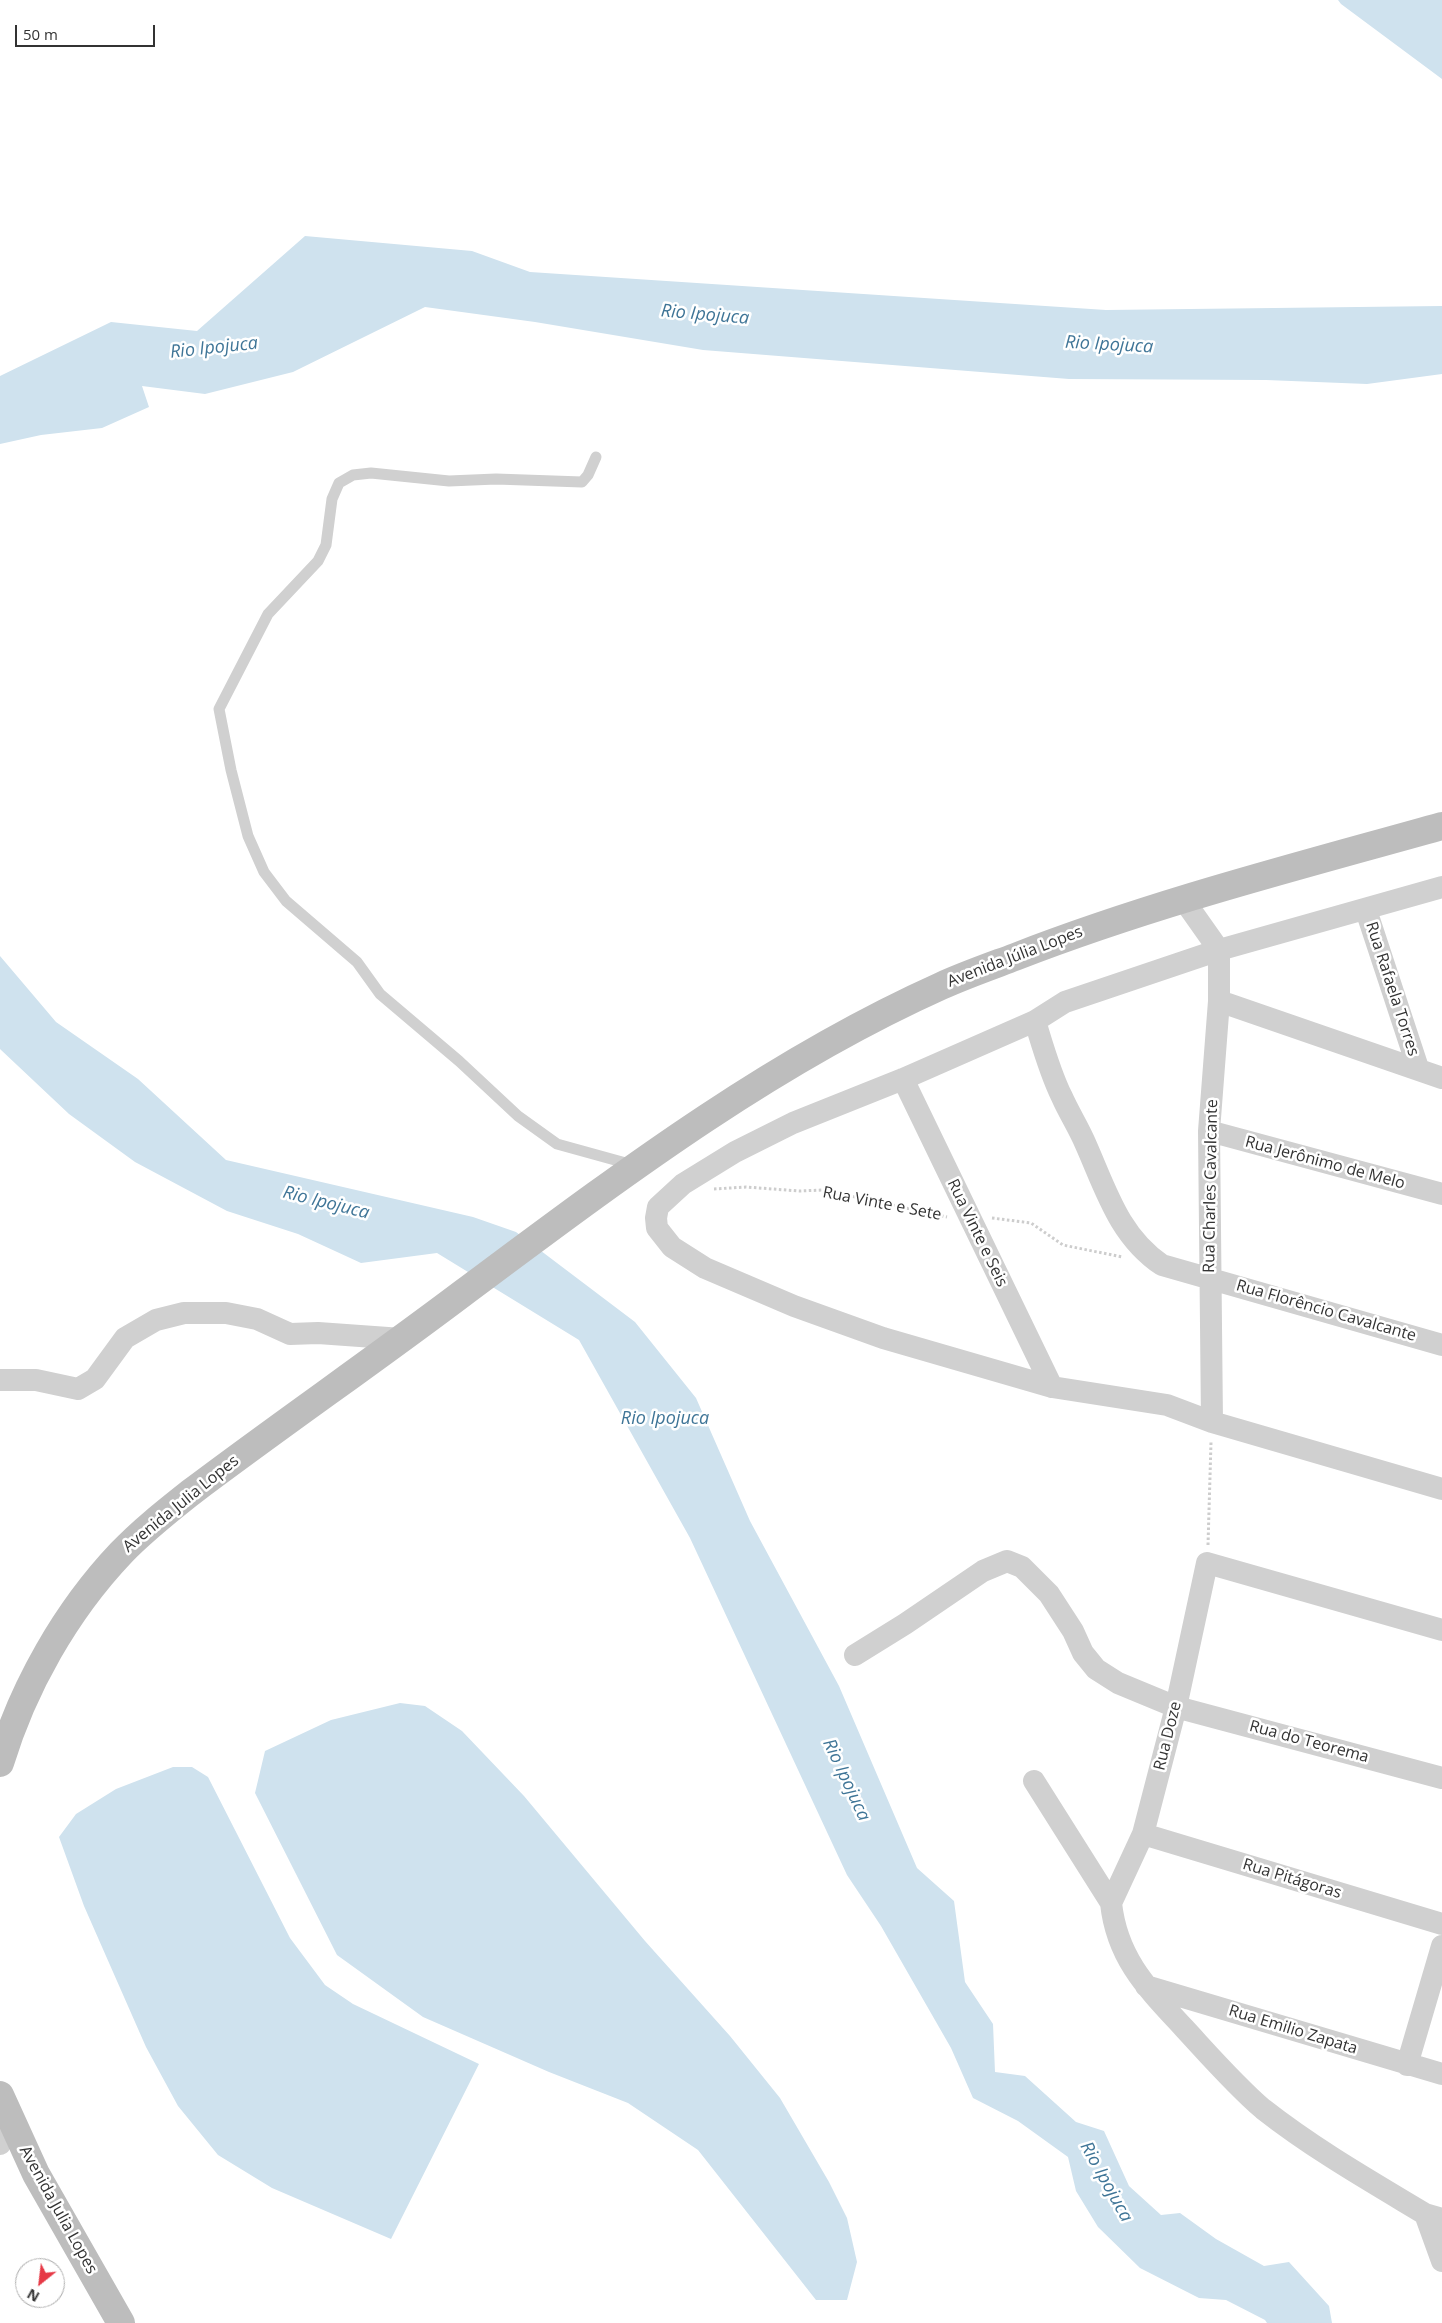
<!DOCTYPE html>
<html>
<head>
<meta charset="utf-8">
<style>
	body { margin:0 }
	#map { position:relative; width:1442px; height:2323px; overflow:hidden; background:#fff; font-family:"Open Sans",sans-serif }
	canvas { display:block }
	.north { position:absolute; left:15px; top:2258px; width:50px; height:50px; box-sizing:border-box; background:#fff; border:1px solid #adadad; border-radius:50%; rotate:209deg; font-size:14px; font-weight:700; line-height:20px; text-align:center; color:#333 }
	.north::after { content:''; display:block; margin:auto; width:18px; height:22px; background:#e63946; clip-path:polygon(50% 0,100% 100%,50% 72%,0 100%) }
	.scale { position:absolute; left:15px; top:25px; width:140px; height:22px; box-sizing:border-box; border:2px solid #333; border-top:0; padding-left:6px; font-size:15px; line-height:18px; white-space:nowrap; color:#333; -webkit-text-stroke:4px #fff; paint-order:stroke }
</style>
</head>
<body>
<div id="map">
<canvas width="1442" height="2323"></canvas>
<div class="north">N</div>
<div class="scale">50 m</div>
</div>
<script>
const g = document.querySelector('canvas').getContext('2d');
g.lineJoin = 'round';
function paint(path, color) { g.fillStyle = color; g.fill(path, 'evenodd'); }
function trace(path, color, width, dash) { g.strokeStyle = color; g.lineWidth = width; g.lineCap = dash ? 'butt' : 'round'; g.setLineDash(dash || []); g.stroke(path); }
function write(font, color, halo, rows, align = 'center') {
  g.font = font + ' "Open Sans",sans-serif'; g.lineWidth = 5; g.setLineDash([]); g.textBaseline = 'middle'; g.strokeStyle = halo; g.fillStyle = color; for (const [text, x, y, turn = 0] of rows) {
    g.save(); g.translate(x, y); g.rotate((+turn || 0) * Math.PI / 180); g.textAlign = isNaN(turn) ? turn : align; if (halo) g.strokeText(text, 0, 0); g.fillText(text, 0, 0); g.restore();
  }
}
const water = new Path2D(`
	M1338,0H1442V79L1341,4Z
	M305,236L472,251L530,272L1106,310L1442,306V374L1367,384L1266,380L1069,379L703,350L535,322L425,307L293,372L205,394L142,386L149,407L102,428L41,435L0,444V376L111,322L197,331Z
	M0,956L56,1022L138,1079L226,1160L473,1217L516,1232L635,1322L696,1398L750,1521L839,1686L917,1868L954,1901L965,1982L993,2024L995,2072L1025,2076L1076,2122L1104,2131L1129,2186L1161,2215L1180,2213L1216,2239L1264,2266L1289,2262L1329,2306L1332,2323H1267L1265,2320L1226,2300L1199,2298L1140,2268L1098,2227L1076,2191L1068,2157L1018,2121L973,2098L951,2048L881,1926L847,1875L690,1538L579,1340L437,1253L361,1263L298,1234L227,1211L135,1162L69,1114L0,1049Z
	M400,1703L425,1706L462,1731L524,1796L645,1941L730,2036L780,2098L829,2182L847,2218L857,2262L847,2300H816L698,2150L628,2103L549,2072L423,2017L337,1955L255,1793L265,1751L331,1720Z
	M173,1767H192L208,1777L290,1938L325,1985L353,2004L479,2064L391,2239L272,2188L218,2155L178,2106L146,2047L84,1906L59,1837L76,1814L116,1789Z`);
const path = new Path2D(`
	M714,1189L746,1187L799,1191L823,1190L947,1217
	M992,1218L1031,1223L1063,1245L1122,1257
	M1208,1545L1211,1442`);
const lane = new Path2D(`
	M596,457L588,475L582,482L496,479L449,481L371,473L353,475L339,483L332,499L326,545L318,561L268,614L219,709L231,770L248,836L264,872L286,901L357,962L380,994L459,1061L518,1116L557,1144L633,1165`);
const street = new Path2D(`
	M1442,887L1219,950L1065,1002L1035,1021L903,1079L793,1123L735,1152L683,1184L658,1207L656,1218L657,1228L672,1247L705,1268L794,1306L883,1338L1052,1387L1167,1405L1212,1422L1442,1489
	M1183,899L1219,950
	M1366,910L1418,1068
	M1219,1001L1442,1078
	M1035,1021C1043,1047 1050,1073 1062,1097C1069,1113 1079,1128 1086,1145C1106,1190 1119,1236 1162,1265L1442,1345
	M903,1079L1052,1387
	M1209,1131L1442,1194
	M0,1380H36L78,1389L95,1379L125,1338L156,1320L184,1313H226L257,1319L290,1334L318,1333L402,1339
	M1212,1422L1209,1131L1219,1001V950
	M855,1655L905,1624L983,1571L1007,1561L1022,1567L1049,1594L1073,1631L1083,1653L1096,1669L1118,1683L1176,1707L1442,1778
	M1034,1781L1111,1903C1117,1959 1148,1989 1184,2028C1209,2055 1235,2085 1263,2109C1314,2149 1370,2181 1425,2214L1442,2219
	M1143,1834L1442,1924
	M1111,1903L1143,1834L1176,1707L1207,1563L1442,1630
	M1146,1986L1442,2074
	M1407,2065L1442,1946
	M0,2144L6,2110
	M1425,2214L1442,2261`);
const secondary = new Path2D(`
	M0,1763C23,1687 66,1611 121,1553C142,1531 166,1512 190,1493C280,1425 373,1361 463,1293C615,1180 767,1064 941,986C965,975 991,966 1015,957C1154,903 1299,866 1442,826
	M0,2095L36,2174L121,2323`);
const streetNames = [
	["Avenida Júlia Lopes",1015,957,-21],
	["Rua Rafaela Torres",1392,989,72],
	["Rua Jerônimo de Melo",1325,1163,15],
	["Rua Charles Cavalcante",1211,1186,-89],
	["Rua Vinte e Sete",882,1204,11],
	["Rua Vinte e Seis",977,1233,64],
	["Rua Florêncio Cavalcante",1326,1311,16],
	["Avenida Julia Lopes",181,1504,-39],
	["Rua Doze",1168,1736,-76],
	["Rua do Teorema",1309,1742,15],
	["Rua Pitágoras",1292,1879,17],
	["Rua Emilio Zapata",1293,2030,17],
	["Avenida Julia Lopes",58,2210,61]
];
const waterNames = [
	["Rio Ipojuca",705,315,5],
	["Rio Ipojuca",1109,345,3],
	["Rio Ipojuca",214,348,-6],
	["Rio Ipojuca",326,1203,14],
	["Rio Ipojuca",665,1419],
	["Rio Ipojuca",846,1780,65],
	["Rio Ipojuca",1106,2182,61]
];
paint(water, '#cfe2ee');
trace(path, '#cdcdcd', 3, [2.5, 2.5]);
trace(lane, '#d0d0d0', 11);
trace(street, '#d0d0d0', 22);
trace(secondary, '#bdbdbd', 28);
write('16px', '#333', '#fff', streetNames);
write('italic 18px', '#3f7597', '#fff', waterNames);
</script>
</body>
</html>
